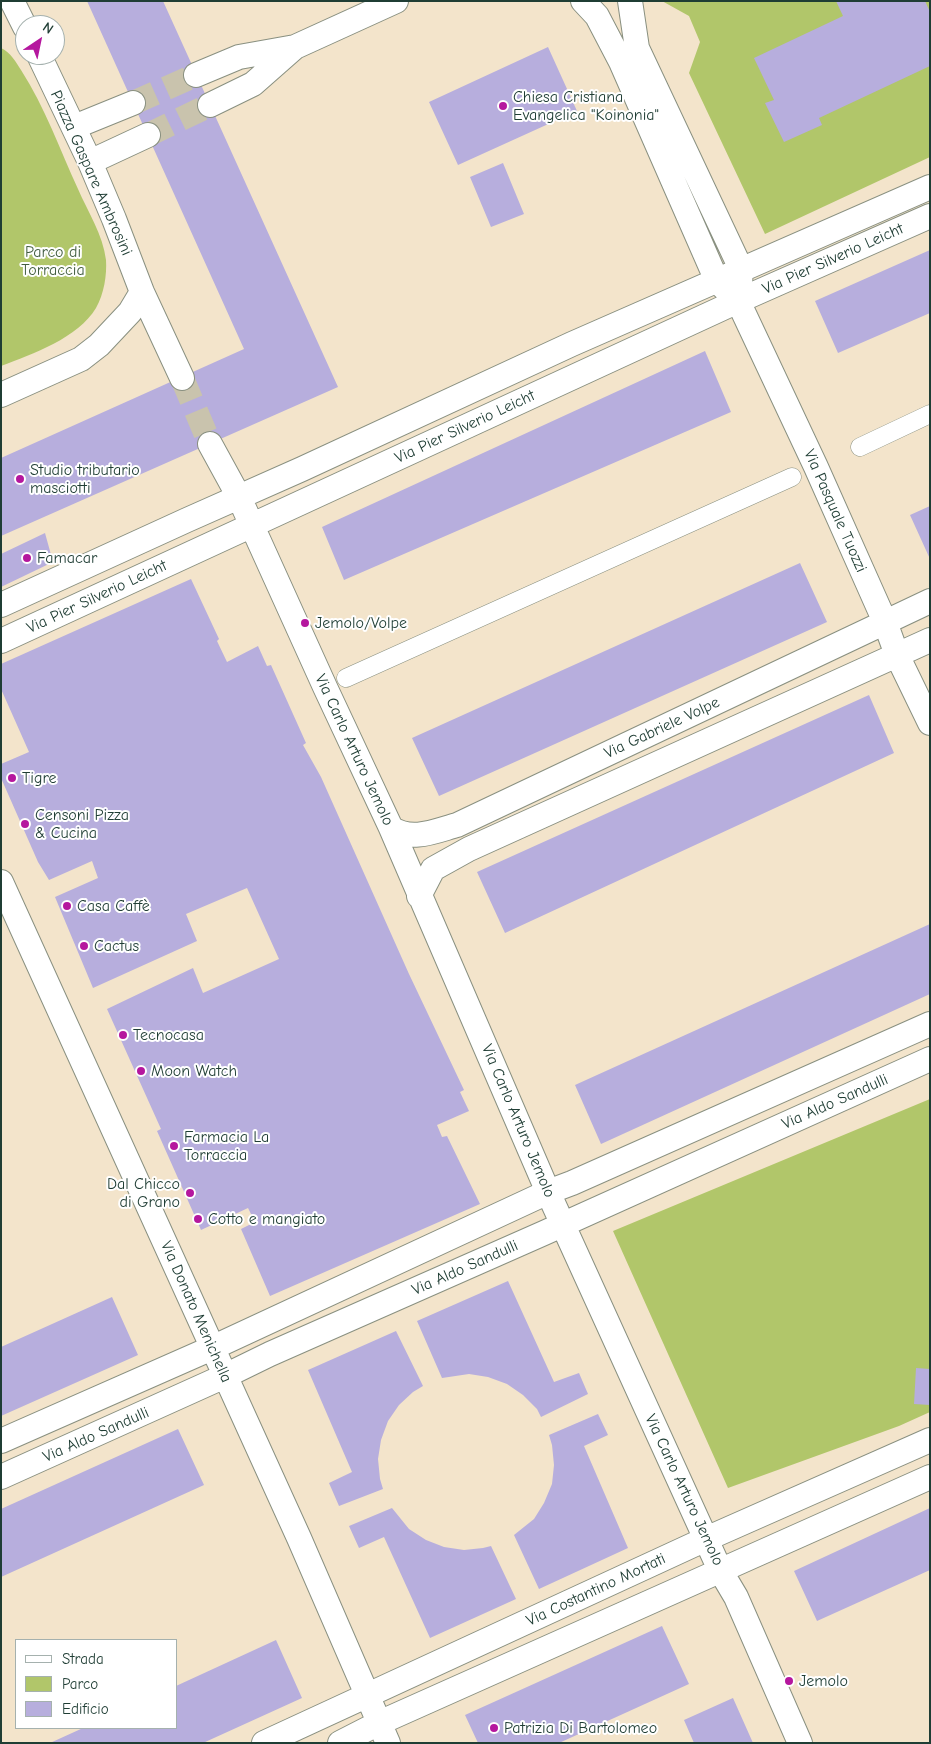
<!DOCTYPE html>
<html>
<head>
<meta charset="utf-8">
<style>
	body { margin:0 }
	#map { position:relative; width:931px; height:1744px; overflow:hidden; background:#f3e4cb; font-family:"Comic Neue",sans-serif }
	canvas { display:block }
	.frame { position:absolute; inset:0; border:2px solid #1f3d34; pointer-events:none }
	.legend { position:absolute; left:15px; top:1639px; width:162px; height:90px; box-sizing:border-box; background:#fff; border:1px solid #a5b1ae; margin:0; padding:6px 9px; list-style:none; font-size:15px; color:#1f3d34 }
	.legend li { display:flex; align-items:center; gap:10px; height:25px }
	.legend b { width:25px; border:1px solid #a5b1ae }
	.north { position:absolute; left:15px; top:15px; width:50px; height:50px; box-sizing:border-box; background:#fff; border:1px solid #a5b1ae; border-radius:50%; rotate:34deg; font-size:14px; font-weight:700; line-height:20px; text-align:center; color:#1f3d34 }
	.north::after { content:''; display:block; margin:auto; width:18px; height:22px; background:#b5179e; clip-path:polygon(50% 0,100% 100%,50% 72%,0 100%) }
</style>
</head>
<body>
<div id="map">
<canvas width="931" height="1744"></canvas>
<div class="frame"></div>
<ul class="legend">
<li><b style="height:6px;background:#fff"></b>Strada</li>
<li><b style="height:14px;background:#b1c66a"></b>Parco</li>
<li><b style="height:14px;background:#b7aedd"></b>Edificio</li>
</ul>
<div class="north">N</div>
</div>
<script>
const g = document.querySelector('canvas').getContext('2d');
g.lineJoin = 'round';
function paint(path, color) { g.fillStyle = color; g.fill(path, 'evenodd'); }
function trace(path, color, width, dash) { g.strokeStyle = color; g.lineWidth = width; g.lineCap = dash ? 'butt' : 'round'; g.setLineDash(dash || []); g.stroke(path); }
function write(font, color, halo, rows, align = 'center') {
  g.font = font + ' "Comic Neue",sans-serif'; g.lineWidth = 4; g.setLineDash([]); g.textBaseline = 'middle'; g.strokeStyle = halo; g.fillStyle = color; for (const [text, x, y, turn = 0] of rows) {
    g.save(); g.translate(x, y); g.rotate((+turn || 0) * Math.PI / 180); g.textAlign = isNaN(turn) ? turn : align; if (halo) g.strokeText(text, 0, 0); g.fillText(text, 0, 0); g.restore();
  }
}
const green = new Path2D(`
	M662,1H930V157L765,234L689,73L700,42L689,16Z
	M1,48C10,52 16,62 21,70C45,107 60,150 78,189C88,212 103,235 106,260C107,275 104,294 96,308C78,338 33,354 1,366Z
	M930,1099V1412L899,1426L728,1488L613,1231Z`);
const building = new Path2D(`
	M87,1H163L338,387L1,536V458L244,349Z
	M836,1H925L930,12V66L819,118L822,125L784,142L765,103L774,100L754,58L843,16Z
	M548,47L577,111L458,165L429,102Z
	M503,163L524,214L491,227L470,177Z
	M930,250V313L838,353L815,301Z
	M705,351L731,412L344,580L322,527Z
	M930,506V559L910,515Z
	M45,533L53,562L1,587V554Z
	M800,563L827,622L439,796L412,738Z
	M191,579L219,639L217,641L227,662L258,646L267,666L271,665L306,743L303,745L321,777L409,974L464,1090L460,1092L469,1111L437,1125L442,1137L447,1136L480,1204L270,1296L241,1229L255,1222L248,1208L201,1230L157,1131L161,1129L107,1009L193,968L203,993L279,959L247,888L186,914L197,941L93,988L55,897L98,878L92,861L49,880L38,862L1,778V764L29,752L1,689V664Z
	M869,695L894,753L505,933L477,872Z
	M930,924V994L601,1144L575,1085Z
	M508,1281L554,1382L579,1373L588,1394L541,1417L537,1409L523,1395L507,1384L488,1377L469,1374L442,1378L417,1321Z
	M112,1297L138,1355L1,1416V1347Z
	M396,1331L423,1386L413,1392L399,1405L388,1421L381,1440L378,1459L380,1479L383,1489L339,1506L329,1483L352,1472L308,1370Z
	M916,1368L930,1369V1405L914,1404Z
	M598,1414L608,1435L584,1446L628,1548L539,1589L514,1535L534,1519L544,1503L552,1484L554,1465L552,1445L549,1435Z
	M178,1429L204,1485L1,1577V1509Z
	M392,1508L409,1529L426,1540L444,1547L464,1550L483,1548L491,1546L516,1599L430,1638L384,1537L359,1548L349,1526Z
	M930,1508V1570L817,1621L794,1571Z
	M662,1626L689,1684L559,1743H478L465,1715Z
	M276,1640L302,1698L203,1743H50L83,1728H176V1686Z
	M733,1698L753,1743H694L684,1720Z`);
const minorTunnel = new Path2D(`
	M133,103L196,75
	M148,135L210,105
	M182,378L210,444`);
const pedestrian = new Path2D(`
	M860,447L930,414
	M346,678L792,477`);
const minor = new Path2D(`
	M12,1L25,27
	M583,1L597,16L621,62L717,281L738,301L816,467L885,622L897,655L930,723
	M630,1L637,48L741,269L740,284
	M39,55L90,162L114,219L142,292L182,378
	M196,75L239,57L295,47L396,1
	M210,105L253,84L295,47
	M74,127L133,103
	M90,162L148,135
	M1,395L81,359L99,345L130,312L142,292
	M210,444L239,497L325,687L391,828L548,1192L720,1570L736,1597L800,1743
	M1,605L187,520L302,469L572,344L930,187
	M1,641L738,301L930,216
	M391,828C412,842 435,831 457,825L930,601
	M1,882L299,1538L388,1743
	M419,896L433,869L469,849L930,640
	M1,1441L212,1348L548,1192L572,1183L930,1024
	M1,1477L225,1376L270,1354L544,1233L930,1059
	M264,1743L706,1539L930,1440
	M340,1743L379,1723L930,1477`);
const markers = [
	[503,106,5,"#b5179e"],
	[20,479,5,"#b5179e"],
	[27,558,5,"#b5179e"],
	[305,623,5,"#b5179e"],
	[12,778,5,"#b5179e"],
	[25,824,5,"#b5179e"],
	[67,906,5,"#b5179e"],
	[84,946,5,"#b5179e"],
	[123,1035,5,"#b5179e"],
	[141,1071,5,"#b5179e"],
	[174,1146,5,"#b5179e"],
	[190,1193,5,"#b5179e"],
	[198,1219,5,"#b5179e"],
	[789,1681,5,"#b5179e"],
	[494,1728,5,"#b5179e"]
];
const poiNames = [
	["Chiesa Cristiana",513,97],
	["Evangelica \"Koinonia\"",513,115],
	["Studio tributario",30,470],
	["masciotti",30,488],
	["Famacar",37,558],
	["Jemolo/Volpe",315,623],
	["Tigre",22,778],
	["Censoni Pizza",35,815],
	["& Cucina",35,833],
	["Casa Caffè",77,906],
	["Cactus",94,946],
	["Tecnocasa",133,1035],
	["Moon Watch",151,1071],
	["Farmacia La",184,1137],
	["Torraccia",184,1155],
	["Dal Chicco",180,1184,"right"],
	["di Grano",180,1202,"right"],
	["Cotto e mangiato",208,1219],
	["Jemolo",799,1681],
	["Patrizia Di Bartolomeo",504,1728]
];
const streetNames = [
	["Piazza Gaspare Ambrosini",91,173,66],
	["Via Pier Silverio Leicht",833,259,-24],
	["Via Pier Silverio Leicht",465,427,-25],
	["Via Pasquale Tuozzi",835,511,66],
	["Via Pier Silverio Leicht",97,597,-25],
	["Via Gabriele Volpe",662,728,-25],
	["Via Carlo Arturo Jemolo",354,750,65],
	["Via Aldo Sandulli",835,1102,-24],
	["Via Carlo Arturo Jemolo",518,1121,67],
	["Via Aldo Sandulli",465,1268,-24],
	["Via Donato Menichella",196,1312,66],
	["Via Aldo Sandulli",96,1435,-24],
	["Via Carlo Arturo Jemolo",684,1490,65],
	["Via Costantino Mortati",596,1590,-25]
];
const parkNames = [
	["Parco di",53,252],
	["Torraccia",53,270]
];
paint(green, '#b1c66a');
paint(building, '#b7aedd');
trace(minorTunnel, '#c9c3ad', 24, [24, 12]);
trace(pedestrian, '#899080', 19);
trace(minor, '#899080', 26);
trace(pedestrian, '#fff', 18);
trace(minor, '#fff', 24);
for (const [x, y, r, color] of markers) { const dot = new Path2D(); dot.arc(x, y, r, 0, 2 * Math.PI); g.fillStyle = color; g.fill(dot); trace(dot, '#fff', 2); }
write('16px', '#1f3d34', '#fff', poiNames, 'left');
write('16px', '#1f3d34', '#fff', streetNames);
write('16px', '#445f42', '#fff', parkNames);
</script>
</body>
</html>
